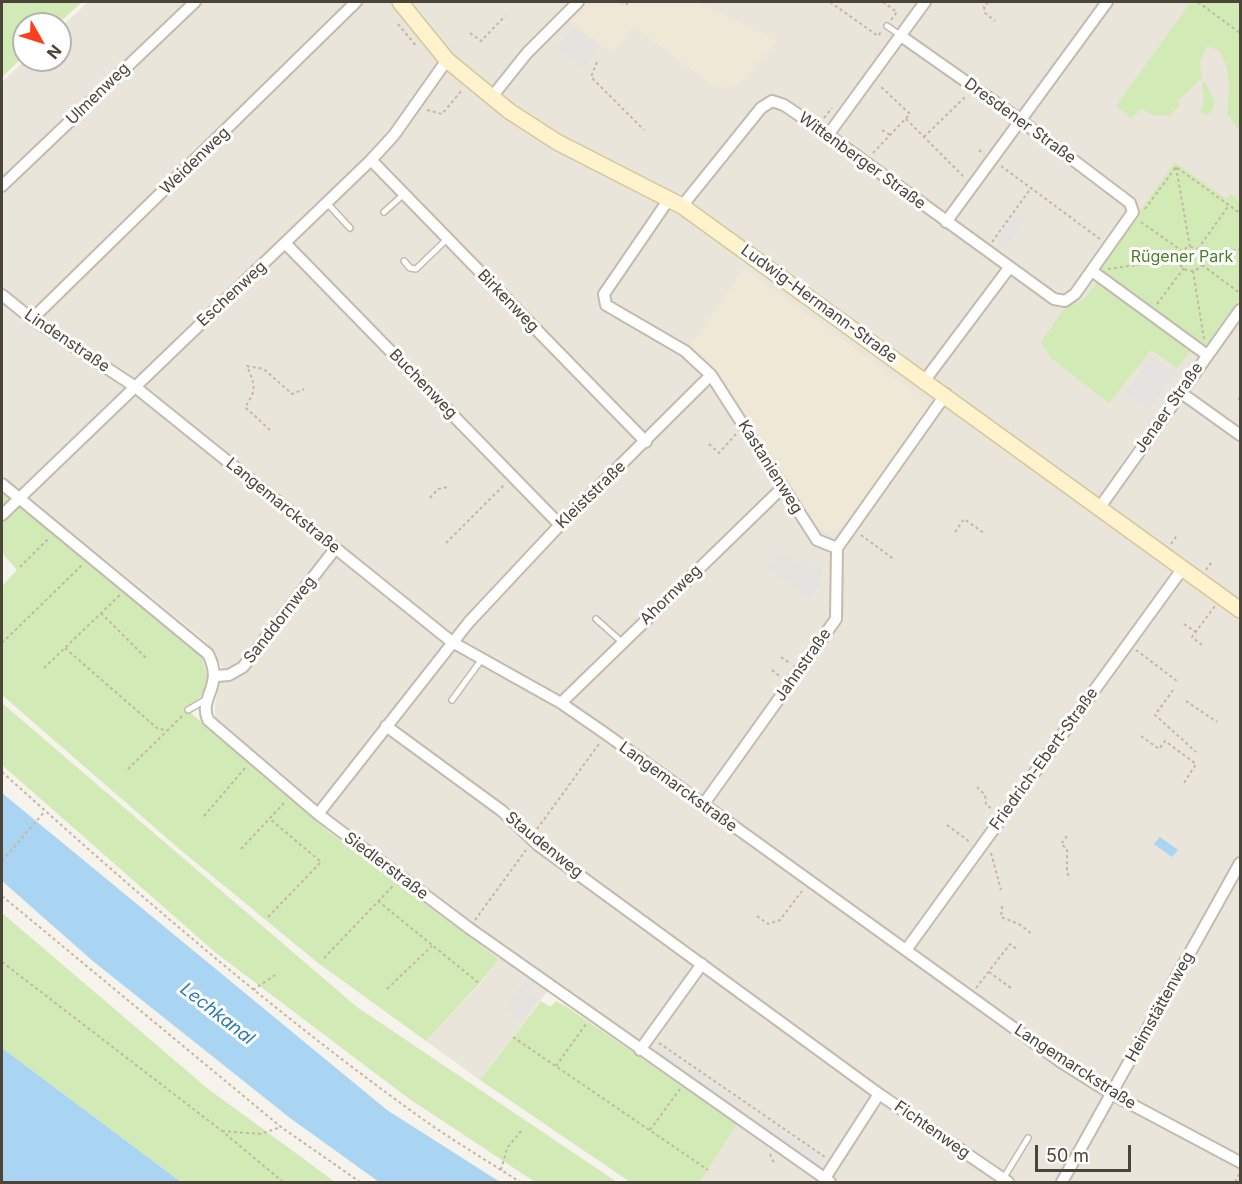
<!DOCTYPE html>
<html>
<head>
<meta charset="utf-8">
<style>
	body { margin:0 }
	#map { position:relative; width:1242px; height:1184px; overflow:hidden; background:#f6f3ec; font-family:Inter,sans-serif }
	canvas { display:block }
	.frame { position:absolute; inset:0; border:3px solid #4b4439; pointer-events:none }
	.north { position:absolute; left:12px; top:12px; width:60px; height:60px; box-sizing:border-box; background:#fff; border:2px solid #b7b4b0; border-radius:50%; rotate:129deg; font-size:16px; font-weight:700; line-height:24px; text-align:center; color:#4b4439 }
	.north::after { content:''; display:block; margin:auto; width:21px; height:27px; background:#fc3f1d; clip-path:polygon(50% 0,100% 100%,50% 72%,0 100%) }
	.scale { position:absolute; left:1035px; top:1145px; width:96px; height:27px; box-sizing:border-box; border:3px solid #4b4439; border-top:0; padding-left:8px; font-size:18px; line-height:21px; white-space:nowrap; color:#4b4439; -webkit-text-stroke:4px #fff; paint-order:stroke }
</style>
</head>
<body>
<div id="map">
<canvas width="1242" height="1184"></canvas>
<div class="frame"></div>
<div class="north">N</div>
<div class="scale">50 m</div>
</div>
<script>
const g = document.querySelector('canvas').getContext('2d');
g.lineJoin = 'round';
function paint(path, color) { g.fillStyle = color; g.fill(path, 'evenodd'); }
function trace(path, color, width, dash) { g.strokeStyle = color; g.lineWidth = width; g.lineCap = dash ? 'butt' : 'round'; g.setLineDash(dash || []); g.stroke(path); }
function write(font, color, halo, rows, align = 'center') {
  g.font = font + ' Inter,sans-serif'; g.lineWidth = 6; g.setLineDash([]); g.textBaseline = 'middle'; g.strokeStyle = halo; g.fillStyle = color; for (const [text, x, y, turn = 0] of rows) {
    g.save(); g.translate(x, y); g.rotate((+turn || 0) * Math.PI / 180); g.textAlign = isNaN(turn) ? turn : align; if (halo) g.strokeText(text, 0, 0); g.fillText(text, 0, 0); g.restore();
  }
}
const residential = new Path2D(`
	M88,2H1198L1240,33V1182H700L737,1124L741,1112L553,984L480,1080L426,1041L480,984L499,959L503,948L332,819L215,719V704L222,667L205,641L2,475V82L25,60H60V28Z`);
const education = new Path2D(`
	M581,2H696L777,41L740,84L716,88L634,26L612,53L566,19Z
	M744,268L933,405L846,523L837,530L824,531L815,526L719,374L689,348Z`);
const green = new Path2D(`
	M2,2H82L58,24H24V56L2,77Z
	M1191,2H1240V131L1227,114C1230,91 1231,70 1219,50L1207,46L1200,62L1202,78L1177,101L1180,104L1170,116L1152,115L1142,109L1131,118L1116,106Z
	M1205,82L1214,101L1213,109L1207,115L1200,112L1204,100L1202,83Z
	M1175,162L1226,199L1231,194L1240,201V298L1205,347L1098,270Z
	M1097,283L1191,350L1177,368L1151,350L1109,403L1051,358L1041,342L1065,307L1082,301Z
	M2,492L201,657C214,683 202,691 191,713L329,832L499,959L479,984L426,1041L318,963L177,847L2,695V586L17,570L2,553Z
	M2,703L357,1007L617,1182H535L408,1098L216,953L2,765Z
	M2,913L207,1088L335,1182H181L2,1048Z
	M541,1001L550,1007L556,1001L567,1007L737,1124L700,1182H630L480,1080Z`);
const parking = new Path2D(`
	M574,25L600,46L583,68L557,48Z
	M1016,214L1025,220L1005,247L996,241Z
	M1152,356L1176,373L1148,410L1125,392Z
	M784,550L798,566L805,558L823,571L817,578L821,581L809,599L766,567Z
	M528,978L535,984L530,991L539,998L522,1021L505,1008Z
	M658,1045L684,1064L680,1070L653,1052Z
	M689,1067L705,1077L701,1084L685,1074Z
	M709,1081L741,1102L736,1109L705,1087Z
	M763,1117L822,1158L818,1165L759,1124Z`);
const water = new Path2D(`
	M2,793L387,1110L500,1182H379L290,1118L94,962L2,881Z
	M1160,837L1178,850L1172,857L1154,844Z
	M2,1048L181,1182H2Z`);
const path = new Path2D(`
	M620,2L628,4
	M830,2L878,36L882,31
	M883,2L897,12L891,20
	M988,2L984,7L985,13L995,21
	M1198,2L1240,33
	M398,24L417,47
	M470,33L481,41L505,16
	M597,62L591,77L644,130
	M427,110L442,114L462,90
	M824,118L832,108
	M906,119L965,178
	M882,130L890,135
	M924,137L966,96
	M979,150L984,154
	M873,153L910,114L879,85
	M1001,166L1100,239
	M1176,167L1190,247
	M1145,209L1176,167L1240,213
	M1141,222L1182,251
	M992,242L1031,188
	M1179 259a12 12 0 1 1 24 0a12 12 0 1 1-24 0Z
	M1198,249L1229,205
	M1203,256L1240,249
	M1202,265L1240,293
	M1108,269L1179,259
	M1193,271L1204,339
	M1157,304L1184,268
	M1240,397L1238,400L1240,402
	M270,430L245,407C257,390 255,385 247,366L264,369L292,394L304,389
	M709,444L719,453L736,434
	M430,498L438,489L448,487
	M955,532L964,519L984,533
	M861,535L895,560
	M446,543L504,485
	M1171,544L1178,534
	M20,567L49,538
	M1206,570L1213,560
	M101,613L146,658
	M1184,624L1196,632
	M2,643L82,565
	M1202,645L1192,637L1215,606
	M65,648L158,729L168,730L183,715
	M1136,650L1177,681
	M781,657L791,664
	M44,668L120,595
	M772,670L782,678
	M1173,690L1155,715L1196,752
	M1186,701L1217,722
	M1141,736L1159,749L1165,741L1196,764L1184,783
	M128,769L168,730
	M2,772C135,892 271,1010 417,1115C450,1139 486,1160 520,1182
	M977,787L985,795L986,805L993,809
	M204,816L245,768
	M947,825L970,842
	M537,829L599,744
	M1067,836L1061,844L1067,849V872L1070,879
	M241,849L285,802
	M991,853L1001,890
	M2,861L45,811
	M2,896L281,1127L360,1182
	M378,901L480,984
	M1002,906L1001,917L1019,924L1032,934
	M757,916L768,924L780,920L802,891
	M268,917L321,862L270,819
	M475,920L526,850
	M324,958L393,886
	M2,962L222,1131L283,1182
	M989,972L1011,988
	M976,988L1010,944L1018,950
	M387,989L432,946
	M253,990L275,975
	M513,1037L708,1170
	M659,1043L825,1157
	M556,1066L586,1024
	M650,1130L680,1089
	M222,1131L260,1134L281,1127
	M770,1154L774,1163
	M501,1170L507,1148L522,1130
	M1235,1182L1239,1174`);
const lane = new Path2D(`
	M887,26L900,35
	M327,203L350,228
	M384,212L404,194
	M404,261L410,268L416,269L447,239
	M596,619L623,643
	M452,700L482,659
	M188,710L207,699
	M1003,1179L1028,1138`);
const street = new Path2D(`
	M491,98L527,53L578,2
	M828,135L925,2
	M371,160L646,442
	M2,186L195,2
	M669,199L604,294L606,305L685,351L711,375L817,540L837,548
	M682,206L761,108L772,101L784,105L828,135L1054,299L1065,301L1075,294L1133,212L1130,203L1019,119L901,36
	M946,222L1107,2
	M285,243L560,525
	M1092,271L1207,355
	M2,295L32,319L134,386L452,642L561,703L606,734L1061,1062L1112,1094L1240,1162
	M32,319L356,2
	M925,380L1009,268
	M1180,392L1240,435
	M2,484L208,654C225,687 198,696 208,720L318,814L469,928L830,1182
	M1100,507L1240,310
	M2,515L371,160L394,135L447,60
	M216,676L229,675L243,667L335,549
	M561,703L782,488
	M386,726L502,811L538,845L879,1094L1008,1182
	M703,805L836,619L837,548L946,394
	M318,814L469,622L558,527L711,375
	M906,950L1183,568
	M640,1050L702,964
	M825,1178L879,1094
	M1062,1182L1240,863`);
const secondary = new Path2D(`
	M400,2L447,60L509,111L557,142L682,206L1240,610`);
const streetNames = [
	["Ulmenweg",98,94,-44],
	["Dresdener Straße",1020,121,36],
	["Weidenweg",195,161,-44],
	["Wittenberger Straße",862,161,36],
	["Eschenweg",232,294,-43],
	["Birkenweg",508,301,46],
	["Ludwig-Hermann-Straße",819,304,36],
	["Lindenstraße",67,341,34],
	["Buchenweg",423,384,46],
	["Jenaer Straße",1169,408,-55],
	["Kastanienweg",770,467,58],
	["Kleiststraße",591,495,-44],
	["Langemarckstraße",283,506,39],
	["Ahornweg",671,595,-44],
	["Sanddornweg",280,620,-52],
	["Jahnstraße",803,665,-55],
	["Friedrich-Ebert-Straße",1044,759,-54],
	["Langemarckstraße",678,787,36],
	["Staudenweg",544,845,39],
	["Siedlerstraße",386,866,37],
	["Heimstättenweg",1160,1007,-61],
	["Langemarckstraße",1075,1067,33],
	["Fichtenweg",932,1130,35]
];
const parkNames = [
	["Rügener Park",1182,257]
];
const waterNames = [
	["Lechkanal",217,1014,38]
];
paint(residential, '#eae5da');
paint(education, '#efe8d6');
paint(green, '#d2eab5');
paint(parking, '#e5e3e0');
paint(water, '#a9d4f2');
trace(lane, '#c2bbae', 8);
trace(street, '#c2bbae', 14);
trace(secondary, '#d6c79b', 18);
trace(path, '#c4b79f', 2, [3, 3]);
trace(lane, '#fff', 5);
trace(street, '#fff', 10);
trace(secondary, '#fff3cd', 15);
write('16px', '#4b4439', '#fff', streetNames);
write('16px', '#4a7f2a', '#fff', parkNames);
write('italic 18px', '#2e7ab2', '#fff', waterNames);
</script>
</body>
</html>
